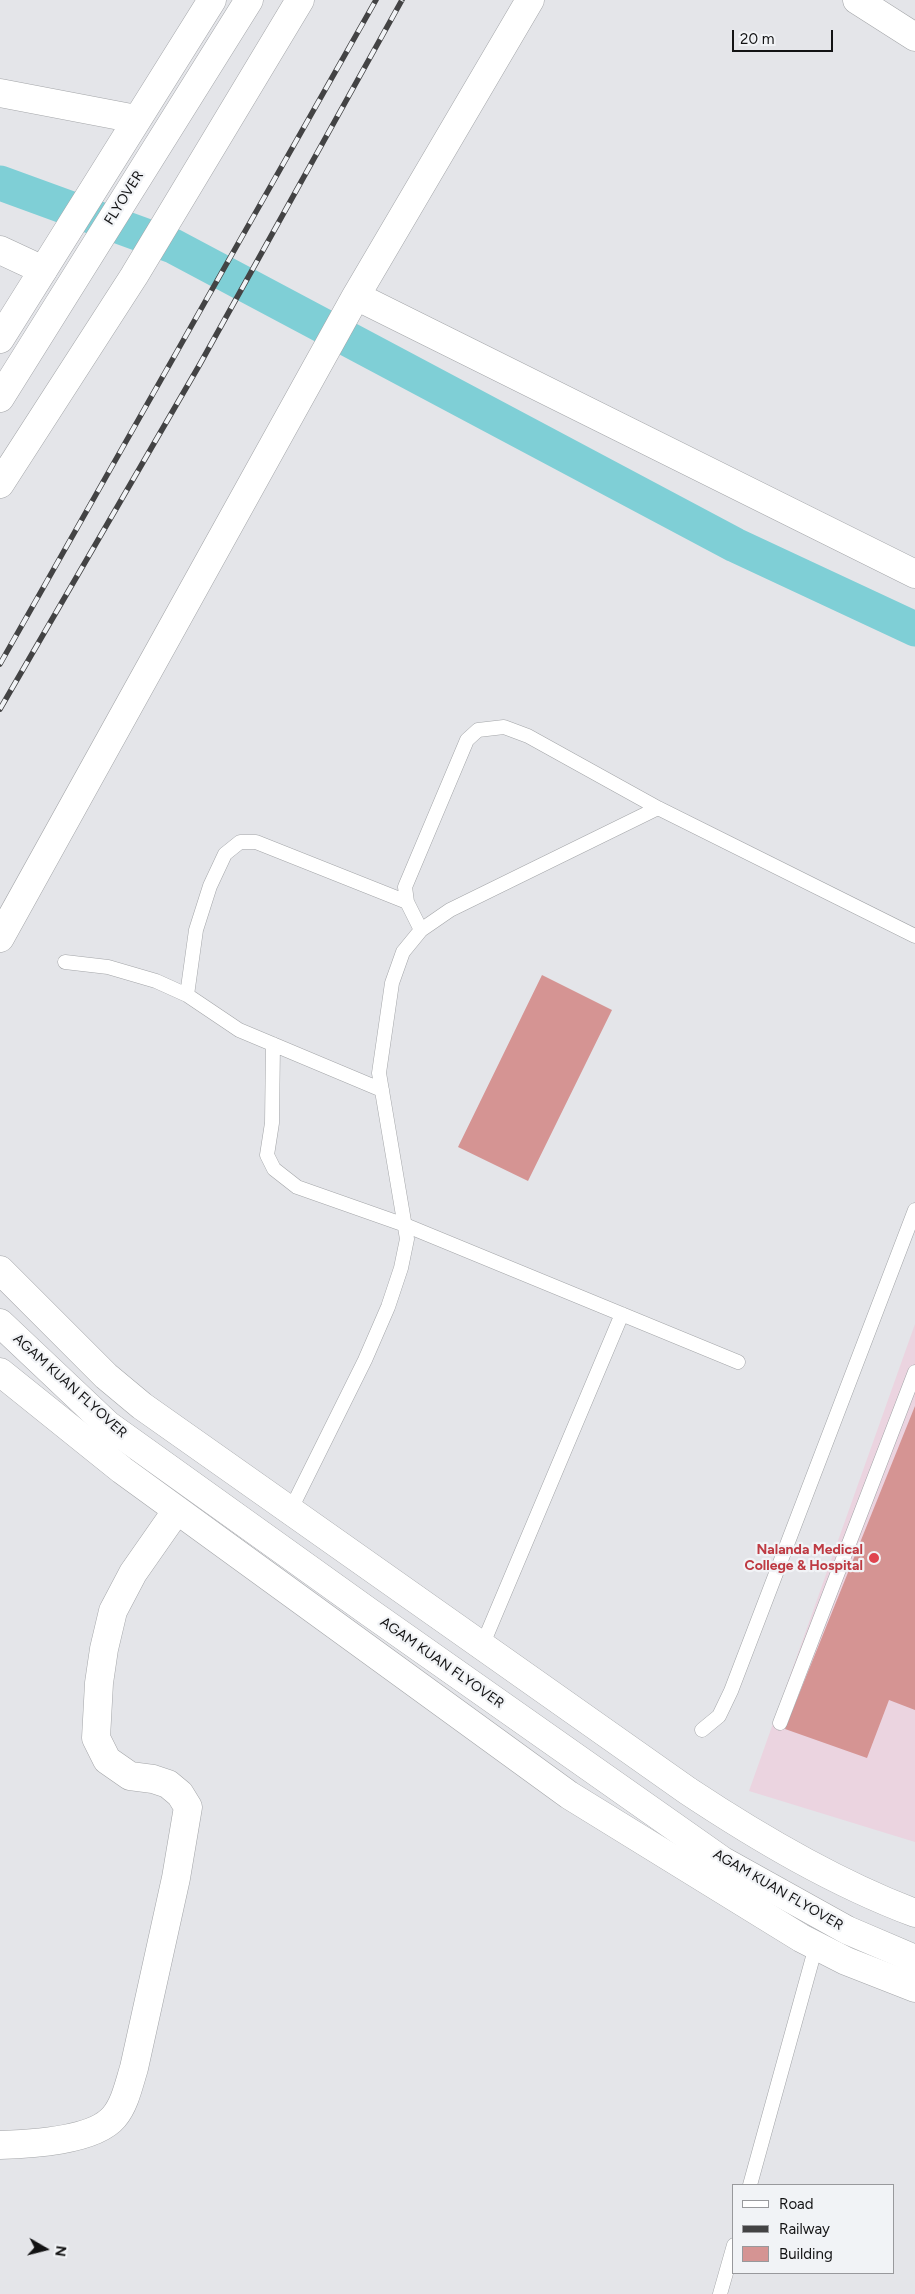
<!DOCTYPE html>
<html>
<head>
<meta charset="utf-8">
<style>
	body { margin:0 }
	#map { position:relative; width:915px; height:2294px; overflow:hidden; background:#e4e5e9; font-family:Figtree,sans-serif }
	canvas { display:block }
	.legend { position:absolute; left:732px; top:2184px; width:162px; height:90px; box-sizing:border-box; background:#f1f3f6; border:1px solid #98999c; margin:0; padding:6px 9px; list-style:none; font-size:15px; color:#131314 }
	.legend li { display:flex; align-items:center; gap:10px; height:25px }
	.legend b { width:25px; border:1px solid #98999c }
	.north { position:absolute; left:20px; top:2224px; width:50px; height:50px; -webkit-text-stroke:4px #f1f3f6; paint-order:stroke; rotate:98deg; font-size:14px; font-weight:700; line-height:20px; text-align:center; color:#131314 }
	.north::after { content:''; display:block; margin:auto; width:18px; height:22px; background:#131314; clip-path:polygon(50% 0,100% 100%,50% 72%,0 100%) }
	.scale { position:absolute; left:732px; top:30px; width:101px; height:22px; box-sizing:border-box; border:2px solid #131314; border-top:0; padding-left:6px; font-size:15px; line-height:18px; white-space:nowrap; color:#131314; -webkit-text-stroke:4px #f1f3f6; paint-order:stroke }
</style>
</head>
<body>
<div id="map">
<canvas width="915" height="2294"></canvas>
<ul class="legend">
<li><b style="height:6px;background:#fff"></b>Road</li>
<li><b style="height:6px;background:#434344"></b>Railway</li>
<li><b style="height:14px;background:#d59493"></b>Building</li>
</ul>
<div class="north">N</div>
<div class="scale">20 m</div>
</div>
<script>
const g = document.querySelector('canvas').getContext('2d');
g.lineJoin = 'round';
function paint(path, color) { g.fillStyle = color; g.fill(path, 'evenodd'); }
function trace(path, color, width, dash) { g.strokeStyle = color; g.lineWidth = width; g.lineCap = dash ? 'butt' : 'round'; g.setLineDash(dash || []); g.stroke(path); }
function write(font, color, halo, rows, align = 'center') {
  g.font = font + ' Figtree,sans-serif'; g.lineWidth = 4.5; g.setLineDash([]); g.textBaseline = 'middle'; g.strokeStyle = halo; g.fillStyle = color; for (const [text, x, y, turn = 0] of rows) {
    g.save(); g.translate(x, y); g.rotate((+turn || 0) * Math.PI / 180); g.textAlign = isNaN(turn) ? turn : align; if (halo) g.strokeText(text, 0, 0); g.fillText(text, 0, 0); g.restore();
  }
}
const medical = new Path2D(`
	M915,1324V1842L749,1791Z`);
const canal = new Path2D(`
	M0,183L173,246L735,545L915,629`);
const building = new Path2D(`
	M542,975L612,1010L528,1181L458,1147Z
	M915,1406V1710L889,1700L867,1758L785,1729Z`);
const lane = new Path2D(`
	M421,930L407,902L405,887L467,740L478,730L504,727L528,736L658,808L915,936
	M65,962L108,967L156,981L187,995L239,1030L382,1090
	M187,995L196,930L210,886L225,854L240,842H256L407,902
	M273,1044L272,1123L267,1155L274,1169L297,1187L405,1225L738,1362
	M290,1511L365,1360L388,1307L401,1268L407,1239L379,1073L392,983L403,952L421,930L450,910L658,808
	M482,1646L622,1314
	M780,1723L915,1372
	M702,1730L719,1716L731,1691L915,1210
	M750,2185L816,1946
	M720,2294L734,2245`);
const street = new Path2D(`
	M0,93L136,119
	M0,250L43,270
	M356,296L915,574
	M0,938L356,296L530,0
	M0,1270L106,1376L142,1406L688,1791C759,1838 835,1883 915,1913
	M0,1372L122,1470L569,1795L801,1938L846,1961L915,1988
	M0,2145C29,2144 94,2141 114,2117C125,2104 129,2084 134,2068L176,1878L188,1807L180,1794L168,1784L153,1779L130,1776L107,1760L96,1738L99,1683L104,1649L113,1611L133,1573L177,1510`);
const secondary = new Path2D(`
	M0,339L212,0
	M0,484L134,276L300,0
	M0,1323L108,1425L369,1612L723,1861L847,1930L915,1959`);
const primary = new Path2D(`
	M0,398L249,0`);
const highway = new Path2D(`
	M857,0L915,37`);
const rail = new Path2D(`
	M0,664L376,0
	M0,709L200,364L402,0`);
const markers = [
	[874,1558,6,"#e0444e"]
];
const streetNames = [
	["FLYOVER",124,198,-58],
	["AGAM KUAN FLYOVER",70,1386,42],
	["AGAM KUAN FLYOVER",442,1663,35],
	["AGAM KUAN FLYOVER",778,1890,30]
];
const healthNames = [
	["Nalanda Medical",863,1550],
	["College & Hospital",863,1566]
];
paint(medical, '#ebd4e0');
trace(canal, '#7fcfd6', 35);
paint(building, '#d59493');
trace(lane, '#a3a5a8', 15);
trace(street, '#a3a5a8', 29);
trace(secondary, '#a3a5a8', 29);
trace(primary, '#a3a5a8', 29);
trace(highway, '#a3a5a8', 29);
trace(lane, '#fff', 14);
trace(street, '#fff', 28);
trace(secondary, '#fff', 28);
trace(primary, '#fff', 28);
trace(highway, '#fff', 28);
trace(rail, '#434344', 5.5);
trace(rail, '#f1f3f6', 4, [11]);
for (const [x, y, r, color] of markers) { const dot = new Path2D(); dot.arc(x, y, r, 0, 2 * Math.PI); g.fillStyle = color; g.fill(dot); trace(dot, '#f1f3f6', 2); }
write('14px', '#131314', '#f1f3f6', streetNames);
write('bold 14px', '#be3a42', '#f1f3f6', healthNames, 'right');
</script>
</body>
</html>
